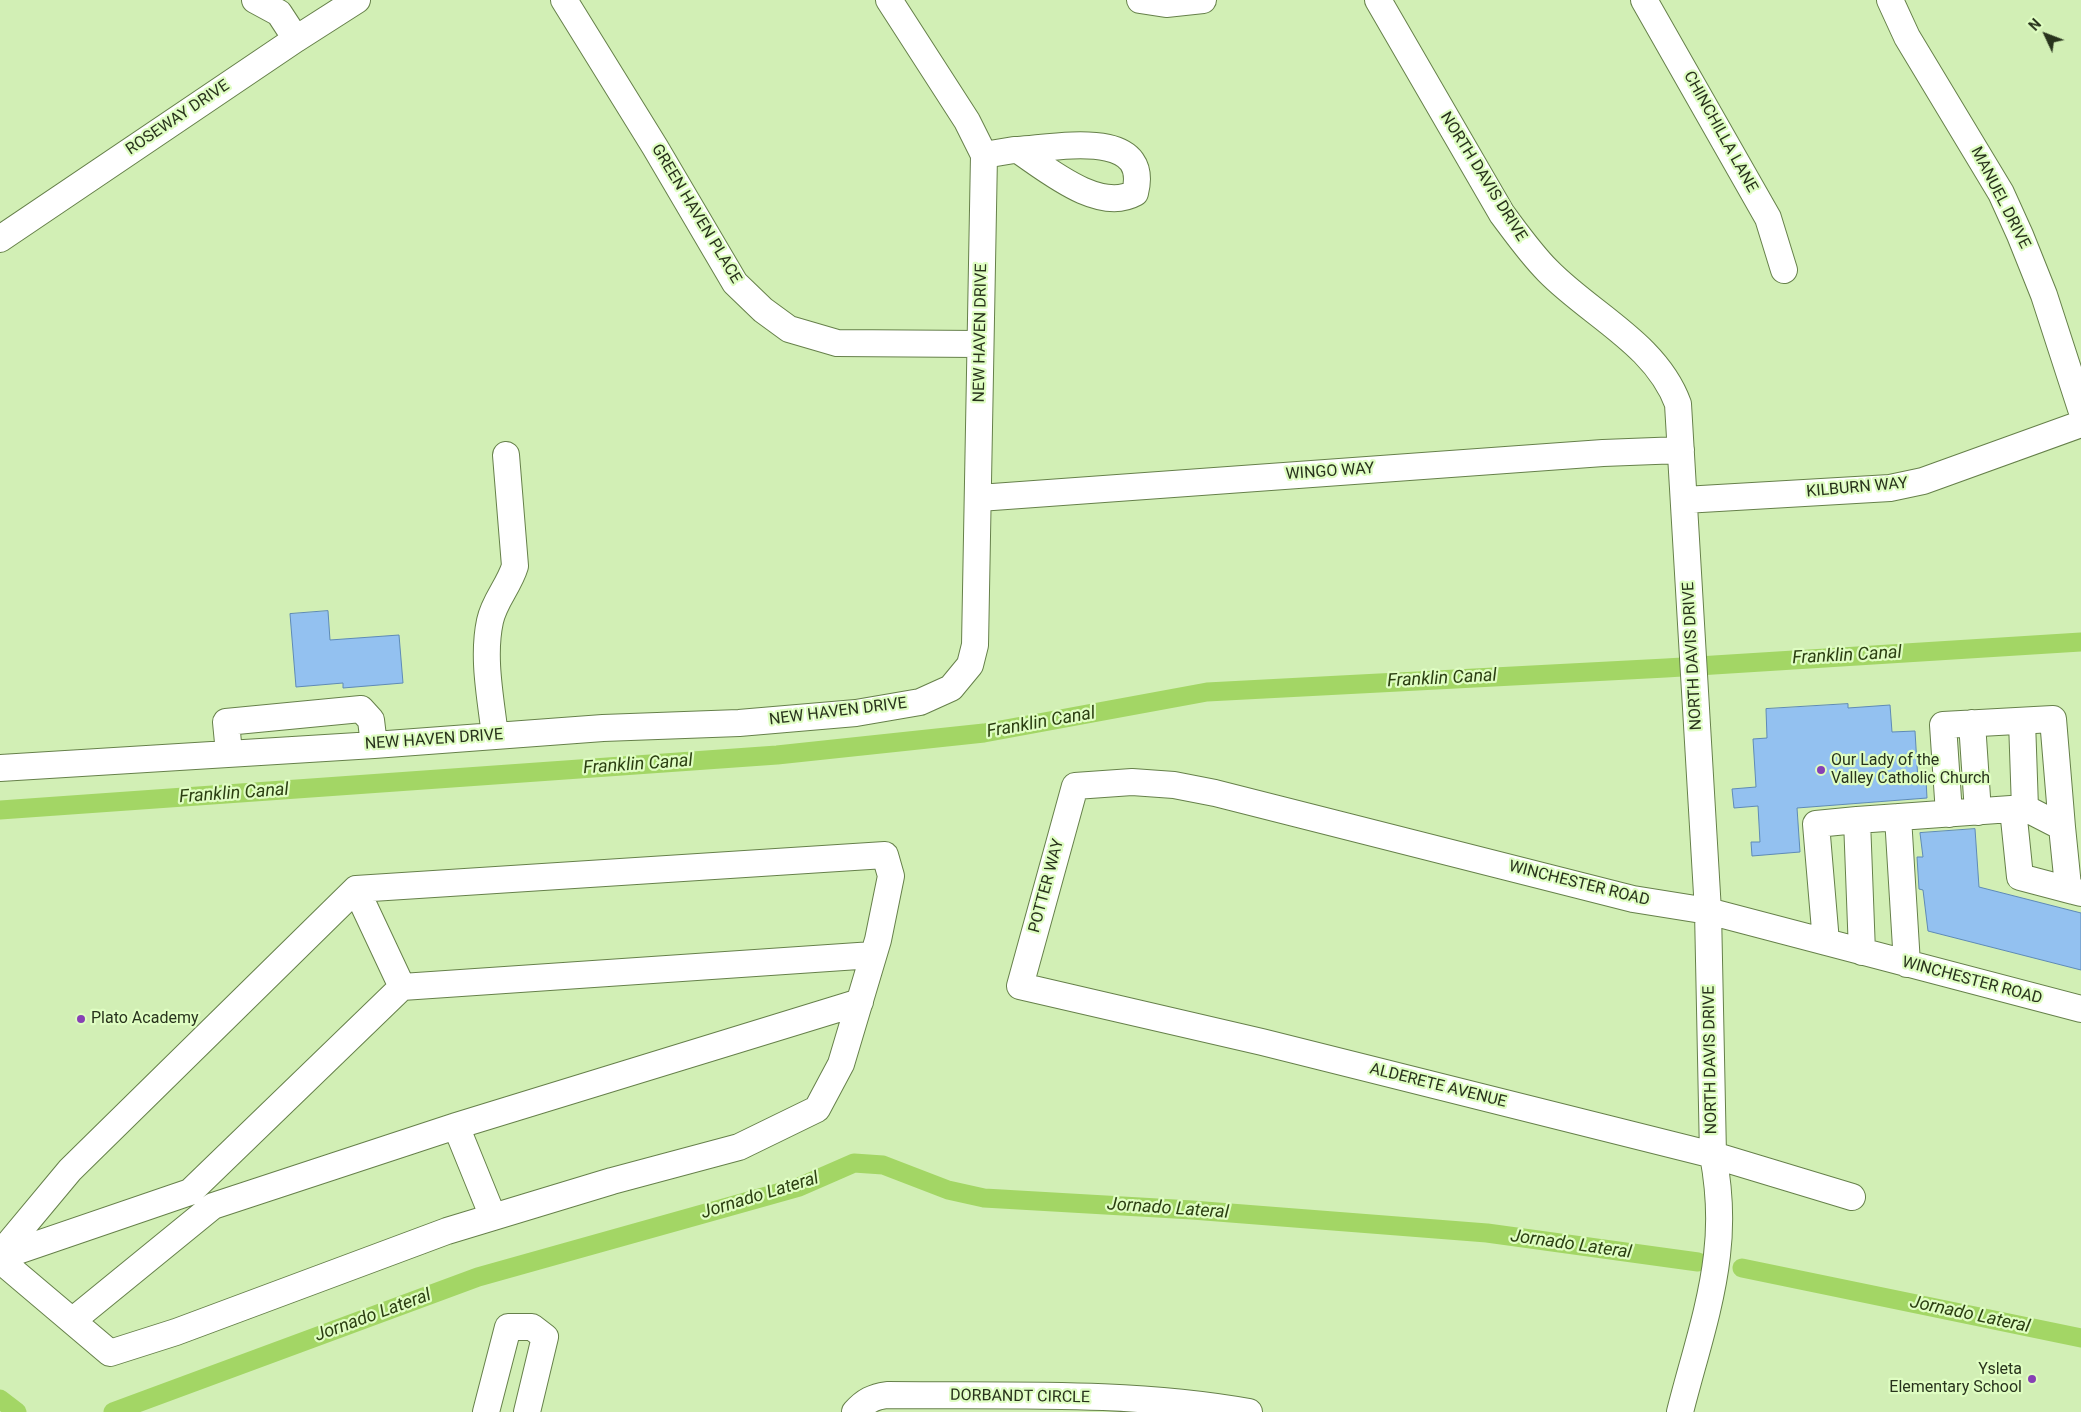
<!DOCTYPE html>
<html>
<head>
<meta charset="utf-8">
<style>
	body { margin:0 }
	#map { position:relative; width:2081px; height:1412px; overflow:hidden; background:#d2efb5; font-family:Roboto,sans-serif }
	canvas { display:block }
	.north { position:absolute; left:2021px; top:10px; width:50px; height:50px; -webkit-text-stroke:4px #dffdc2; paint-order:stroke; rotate:313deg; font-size:14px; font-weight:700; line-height:20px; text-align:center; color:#28331c }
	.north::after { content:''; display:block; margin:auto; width:18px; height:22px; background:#28331c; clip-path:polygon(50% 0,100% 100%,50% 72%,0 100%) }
</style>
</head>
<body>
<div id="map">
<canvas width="2081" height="1412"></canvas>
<div class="north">N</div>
</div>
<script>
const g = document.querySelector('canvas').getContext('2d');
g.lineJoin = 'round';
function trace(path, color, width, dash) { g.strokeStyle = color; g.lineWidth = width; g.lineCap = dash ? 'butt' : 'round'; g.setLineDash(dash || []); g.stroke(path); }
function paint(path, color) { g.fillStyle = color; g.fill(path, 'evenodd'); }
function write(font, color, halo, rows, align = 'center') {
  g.font = font + ' Roboto,sans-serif'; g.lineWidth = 4.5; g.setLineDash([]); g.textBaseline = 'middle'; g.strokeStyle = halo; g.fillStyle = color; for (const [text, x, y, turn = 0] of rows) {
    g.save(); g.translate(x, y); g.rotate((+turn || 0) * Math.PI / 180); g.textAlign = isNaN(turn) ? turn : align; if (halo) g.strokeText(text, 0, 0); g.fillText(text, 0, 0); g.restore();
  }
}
const canal = new Path2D(`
	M0,810L777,755L984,733L1207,692L1666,668L2081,642
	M1742,1268L2081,1338
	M0,1399L17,1412
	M113,1412L478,1277L799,1187L854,1163L883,1165L948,1190L984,1198L1192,1210L1487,1233L1698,1262`);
const building = new Path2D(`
	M328,611L330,640L399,635L403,683L343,688V683L296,687L290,614Z
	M1848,704V708L1890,705L1892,732L1915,731L1918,781L1926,780L1927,798L1797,808L1800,852L1752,856L1751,842H1760L1758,806L1734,808L1732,789L1756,787L1753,739L1767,738L1766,709Z
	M1975,829L1979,887L2081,913V970L1928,931L1923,890L1919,889L1917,857H1923L1920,833Z`);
const minor = new Path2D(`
	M255,0L279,13L296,39
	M564,0L655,147L735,283L763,310L789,329L837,343L979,344
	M1140,0L1166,4L1203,0
	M1378,0L1502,214C1517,234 1531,254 1548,271C1591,315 1656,344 1678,404L1708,911L1713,1155C1719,1187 1721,1222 1717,1255C1711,1308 1693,1360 1680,1412
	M1644,0L1768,218L1784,270
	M1890,0L1907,37L2001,193L2020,235L2044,295L2081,409
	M984,155L1014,150H1018C1054,148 1152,127 1135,193C1099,213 1048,170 1018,150
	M0,239L296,39L357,0
	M979,498L1603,453L1681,450
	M1684,500L1890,488L1923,481L2081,424
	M2022,721L2025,808
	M1972,723L1978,812
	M495,736C491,700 482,658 490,621C494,601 509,586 515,566L506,455
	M229,753L226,722L361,709L371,720L374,745
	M0,768L374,745L603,728L739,723L856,713L920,702L951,688L970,665L975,645L984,155L967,121L889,0
	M2013,809L2020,877L2073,891
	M1949,814L1943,725L2053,719L2062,827
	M1898,817L1907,964
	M356,889L402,987
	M1826,942L1816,824L1857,820
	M1862,952L1857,820L2025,808L2062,827L2068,886L2073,891L2081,893
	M456,1126L493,1217
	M1852,1197L1713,1155L1262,1042L1020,986L1075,786L1132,782L1174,785L1215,793L1633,899L1708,911L2081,1009
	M0,1254L70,1170L356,889L885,855L891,876L878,940L841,1064L817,1109L739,1147L612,1181L447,1231L176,1332L110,1353L0,1260
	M0,1257L190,1192L402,987L873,955
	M72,1321L213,1206L456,1126L860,1002
	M486,1412L508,1327H532L545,1337L527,1412
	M855,1412C865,1401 873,1397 887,1395C1006,1396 1133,1391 1249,1412`);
const markers = [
	[1821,770,5,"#8740b4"],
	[81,1019,5,"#8740b4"],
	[2032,1379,5,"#8740b4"]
];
const streetNames = [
	["ROSEWAY DRIVE",178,118,-34],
	["CHINCHILLA LANE",1720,132,61],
	["NORTH DAVIS DRIVE",1483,177,58],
	["MANUEL DRIVE",2000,198,63],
	["GREEN HAVEN PLACE",696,214,59],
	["NEW HAVEN DRIVE",981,333,-89],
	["WINGO WAY",1330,472,-4],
	["KILBURN WAY",1857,488,-5],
	["NORTH DAVIS DRIVE",1693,656,-93],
	["NEW HAVEN DRIVE",838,712,-7],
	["NEW HAVEN DRIVE",434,740,-4],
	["WINCHESTER ROAD",1579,884,14],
	["POTTER WAY",1047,886,-75],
	["WINCHESTER ROAD",1972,981,15],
	["NORTH DAVIS DRIVE",1711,1060,-91],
	["ALDERETE AVENUE",1438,1086,14],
	["DORBANDT CIRCLE",1020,1397,1]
];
const poiNames = [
	["Our Lady of the",1831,761],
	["Valley Catholic Church",1831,779],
	["Plato Academy",91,1019],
	["Ysleta",2022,1370,"right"],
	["Elementary School",2022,1388,"right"]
];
const waterNames = [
	["Franklin Canal",1847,656,-3],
	["Franklin Canal",1442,679,-3],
	["Franklin Canal",1041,723,-10],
	["Franklin Canal",638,765,-4],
	["Franklin Canal",234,794,-4],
	["Jornado Lateral",760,1196,-17],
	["Jornado Lateral",1168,1209,4],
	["Jornado Lateral",1571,1245,8],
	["Jornado Lateral",1970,1315,12],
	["Jornado Lateral",373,1316,-20]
];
trace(canal, '#a3d665', 19);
paint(building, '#93c1f0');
trace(building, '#5e8ab6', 1);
trace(minor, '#66804a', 28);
trace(minor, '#fff', 26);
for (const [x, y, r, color] of markers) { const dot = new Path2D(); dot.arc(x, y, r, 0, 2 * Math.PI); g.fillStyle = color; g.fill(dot); trace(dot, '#dffdc2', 2); }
write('16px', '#28331c', '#dffdc2', streetNames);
write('16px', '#28331c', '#dffdc2', poiNames, 'left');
write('italic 18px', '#2b3f11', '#dffdc2', waterNames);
</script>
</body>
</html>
